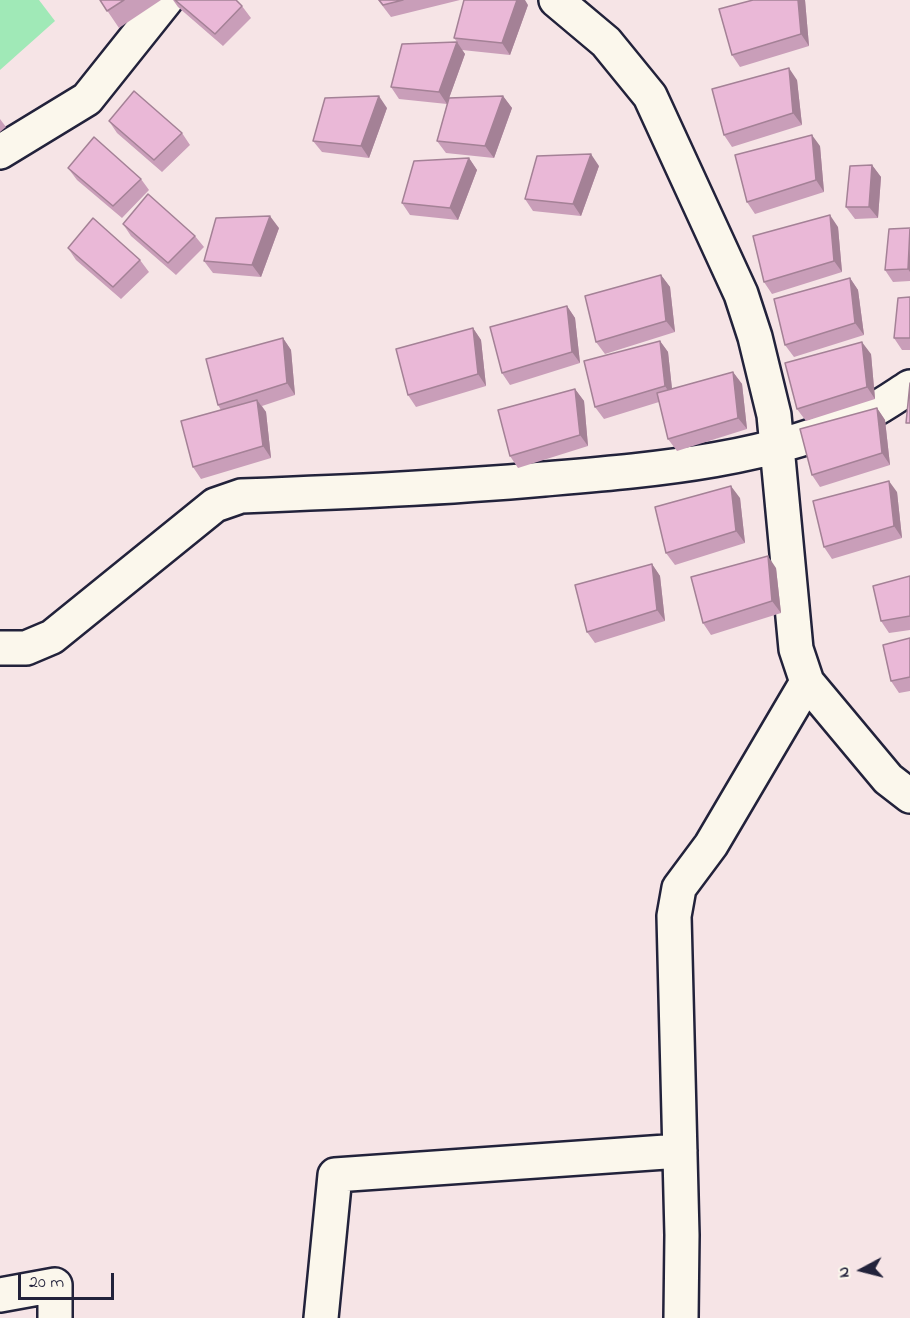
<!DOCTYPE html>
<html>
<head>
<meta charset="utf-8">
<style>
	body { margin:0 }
	#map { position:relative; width:910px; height:1318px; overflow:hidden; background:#f6e4e6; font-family:"Indie Flower",sans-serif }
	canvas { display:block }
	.north { position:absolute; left:832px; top:1240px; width:60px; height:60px; -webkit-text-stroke:4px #fbf7ec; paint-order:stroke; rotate:263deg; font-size:16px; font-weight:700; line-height:24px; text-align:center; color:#22223b }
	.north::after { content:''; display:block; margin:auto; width:21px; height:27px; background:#22223b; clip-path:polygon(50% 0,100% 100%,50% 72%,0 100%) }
	.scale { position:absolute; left:18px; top:1273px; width:96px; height:27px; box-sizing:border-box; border:3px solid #22223b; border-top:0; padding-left:8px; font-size:18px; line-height:21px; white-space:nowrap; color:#22223b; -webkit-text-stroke:4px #fbf7ec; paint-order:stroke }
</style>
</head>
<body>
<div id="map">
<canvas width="910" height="1318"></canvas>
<div class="north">N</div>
<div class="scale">20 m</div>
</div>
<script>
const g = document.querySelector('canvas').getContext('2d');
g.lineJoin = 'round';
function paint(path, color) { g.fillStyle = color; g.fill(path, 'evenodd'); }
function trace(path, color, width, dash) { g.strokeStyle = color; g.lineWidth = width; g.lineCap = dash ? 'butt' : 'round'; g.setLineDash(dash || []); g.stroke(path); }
const green = new Path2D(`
	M0,0H39L55,21L0,70Z`);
const minor = new Path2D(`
	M556,0L606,42L650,96L741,294L755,337L774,415L796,649L807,682L888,779L910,796
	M0,648H26L52,637L215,505L241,496C342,492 443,488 544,479C650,470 771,461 868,413C882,406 896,396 910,387
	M0,1295L55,1285V1318
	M321,1318L335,1175L680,1151
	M681,1318L682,1235L674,916L679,888L711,845L807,682`);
const major = new Path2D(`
	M0,152L87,99L166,0`);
const wall = new Path2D(`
	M100,0H161L119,28Z
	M173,0H236L242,6L251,18L223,46L178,7Z
	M378,0H460L391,17Z
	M753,0H805L809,46L740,67L732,55Z
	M528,5L510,55L462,50L465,54L449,98L503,96L512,108L494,158L446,153L437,141L447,104L399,99L391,87L457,42L454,38Z
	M797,80L802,125L732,147L724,135Z
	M387,108L369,158L322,152L313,141Z
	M0,119L6,127L0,132Z
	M109,121L182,133L190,145L162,172L117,133Z
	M820,146L824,192L755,214L747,202Z
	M469,158L477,170L458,220L410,215L402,203Z
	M872,165L881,177L878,218L855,219L846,207Z
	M599,166L581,216L533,211L525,199Z
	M68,168L141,179L149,190L122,218L77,180Z
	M123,224L195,236L204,247L176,275L131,236Z
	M838,227L842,272L772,294L764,282Z
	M279,228L261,277L213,273L204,261Z
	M910,228V281L893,282L885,270Z
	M68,248L140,260L149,272L121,299L76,260Z
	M661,275L670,287L675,332L605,354L596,342Z
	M850,278L858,290L864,335L794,357L785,345Z
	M910,297V350H902L894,338Z
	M567,306L575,318L580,363L510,385L502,373Z
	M473,328L481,340L486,386L416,407L408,395Z
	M283,338L291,350L295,395L262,406L266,412L271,458L201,479L193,467L221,410L218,405Z
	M660,341L668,352L672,389L733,372L742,384L747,429L677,451L668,439L659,402L604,419L595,407Z
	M871,354L875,399L806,421L797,409Z
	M575,389L584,401L588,446L518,468L510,456Z
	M877,408L885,420L890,465L820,487L812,475Z
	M897,492L902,538L832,559L824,547Z
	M740,498L745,543L675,565L666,553Z
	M652,564L660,576L665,621L595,643L587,632Z
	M776,568L781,613L711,635L703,623Z
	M910,576V630L889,633L881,621Z
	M910,638V691L899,693L891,681Z`);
const shadedWall = new Path2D(`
	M517,0H525L528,5L510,55L502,43Z
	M798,0H805L809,46L801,34Z
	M457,42L465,54L447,104L439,92Z
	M789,68L797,80L802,125L793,113Z
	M379,96L387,108L369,158L361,146Z
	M503,96L512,108L494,158L485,146Z
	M812,135L820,146L824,192L816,180Z
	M591,154L599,166L581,216L573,204Z
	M469,158L477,170L458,220L450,208Z
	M872,165L881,177L878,218L869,207Z
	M830,215L838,227L842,272L834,261Z
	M270,216L279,228L261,277L252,265Z
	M910,245V272L908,269Z
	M661,275L670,287L675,332L666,321Z
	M850,278L858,290L864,335L855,323Z
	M567,306L575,318L580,363L572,352Z
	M473,328L481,340L486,386L478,374Z
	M283,338L291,350L295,395L287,383Z
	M660,341L668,352L673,398L665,386Z
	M862,342L871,354L875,399L867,387Z
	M733,372L742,384L747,429L738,418Z
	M575,389L584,401L588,446L580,435Z
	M257,400L266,412L271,458L263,446Z
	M877,408L885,420L890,465L882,453Z
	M889,481L897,492L902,538L894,526Z
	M731,486L740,498L745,543L736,531Z
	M768,556L776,568L781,613L772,601Z
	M652,564L660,576L665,621L657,610Z`);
const building = new Path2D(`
	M100,0H124L107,11Z
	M175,0H236L242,6L215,34Z
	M379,0H403L383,5Z
	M464,0H517L502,43L454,38Z
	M753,0H798L801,34L732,55L719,9Z
	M457,42L439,92L391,87L402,44Z
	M789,68L793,113L724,135L712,89Z
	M134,91L182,133L154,160L109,121Z
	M379,96L361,146L313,141L325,98Z
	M503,96L485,146L437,141L449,98Z
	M812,135L816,180L747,202L735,155Z
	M94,137L141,179L113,206L68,168Z
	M591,154L573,204L525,199L537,156Z
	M469,158L450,208L402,203L414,161Z
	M872,165L869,207H846L850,166Z
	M148,194L195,236L168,263L123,224Z
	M830,215L834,261L764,282L753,236Z
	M270,216L252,265L204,261L216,218Z
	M93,218L140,260L113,287L68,248Z
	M910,228L908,269L885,270L889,229Z
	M661,275L666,321L596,342L585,296Z
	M850,278L855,323L785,345L774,299Z
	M910,297V338H894L898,298Z
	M567,306L572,352L502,373L490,327Z
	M473,328L478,374L408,395L396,349Z
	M283,338L287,383L218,405L206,359Z
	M660,341L665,386L595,407L584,361Z
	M862,342L867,387L797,409L785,363Z
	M733,372L738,418L668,439L657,393Z
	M910,383V423H906Z
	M575,389L580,435L510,456L498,410Z
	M257,400L263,446L193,467L181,421Z
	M877,408L882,453L812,475L800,429Z
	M889,481L894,526L824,547L813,501Z
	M731,486L736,531L666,553L655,507Z
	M768,556L772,601L703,623L691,577Z
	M652,564L657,610L587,632L575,585Z
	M910,576V616L881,621L873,586Z
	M910,638V677L891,681L883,645Z`);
paint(green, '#a0e9b7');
trace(minor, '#22223b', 38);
trace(major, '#22223b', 38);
trace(minor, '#fbf7ec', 33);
trace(major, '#fbf7ec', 33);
paint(wall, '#c99eb9');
paint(shadedWall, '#a48196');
paint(building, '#eab8d7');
trace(building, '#a48196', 1.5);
</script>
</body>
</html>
